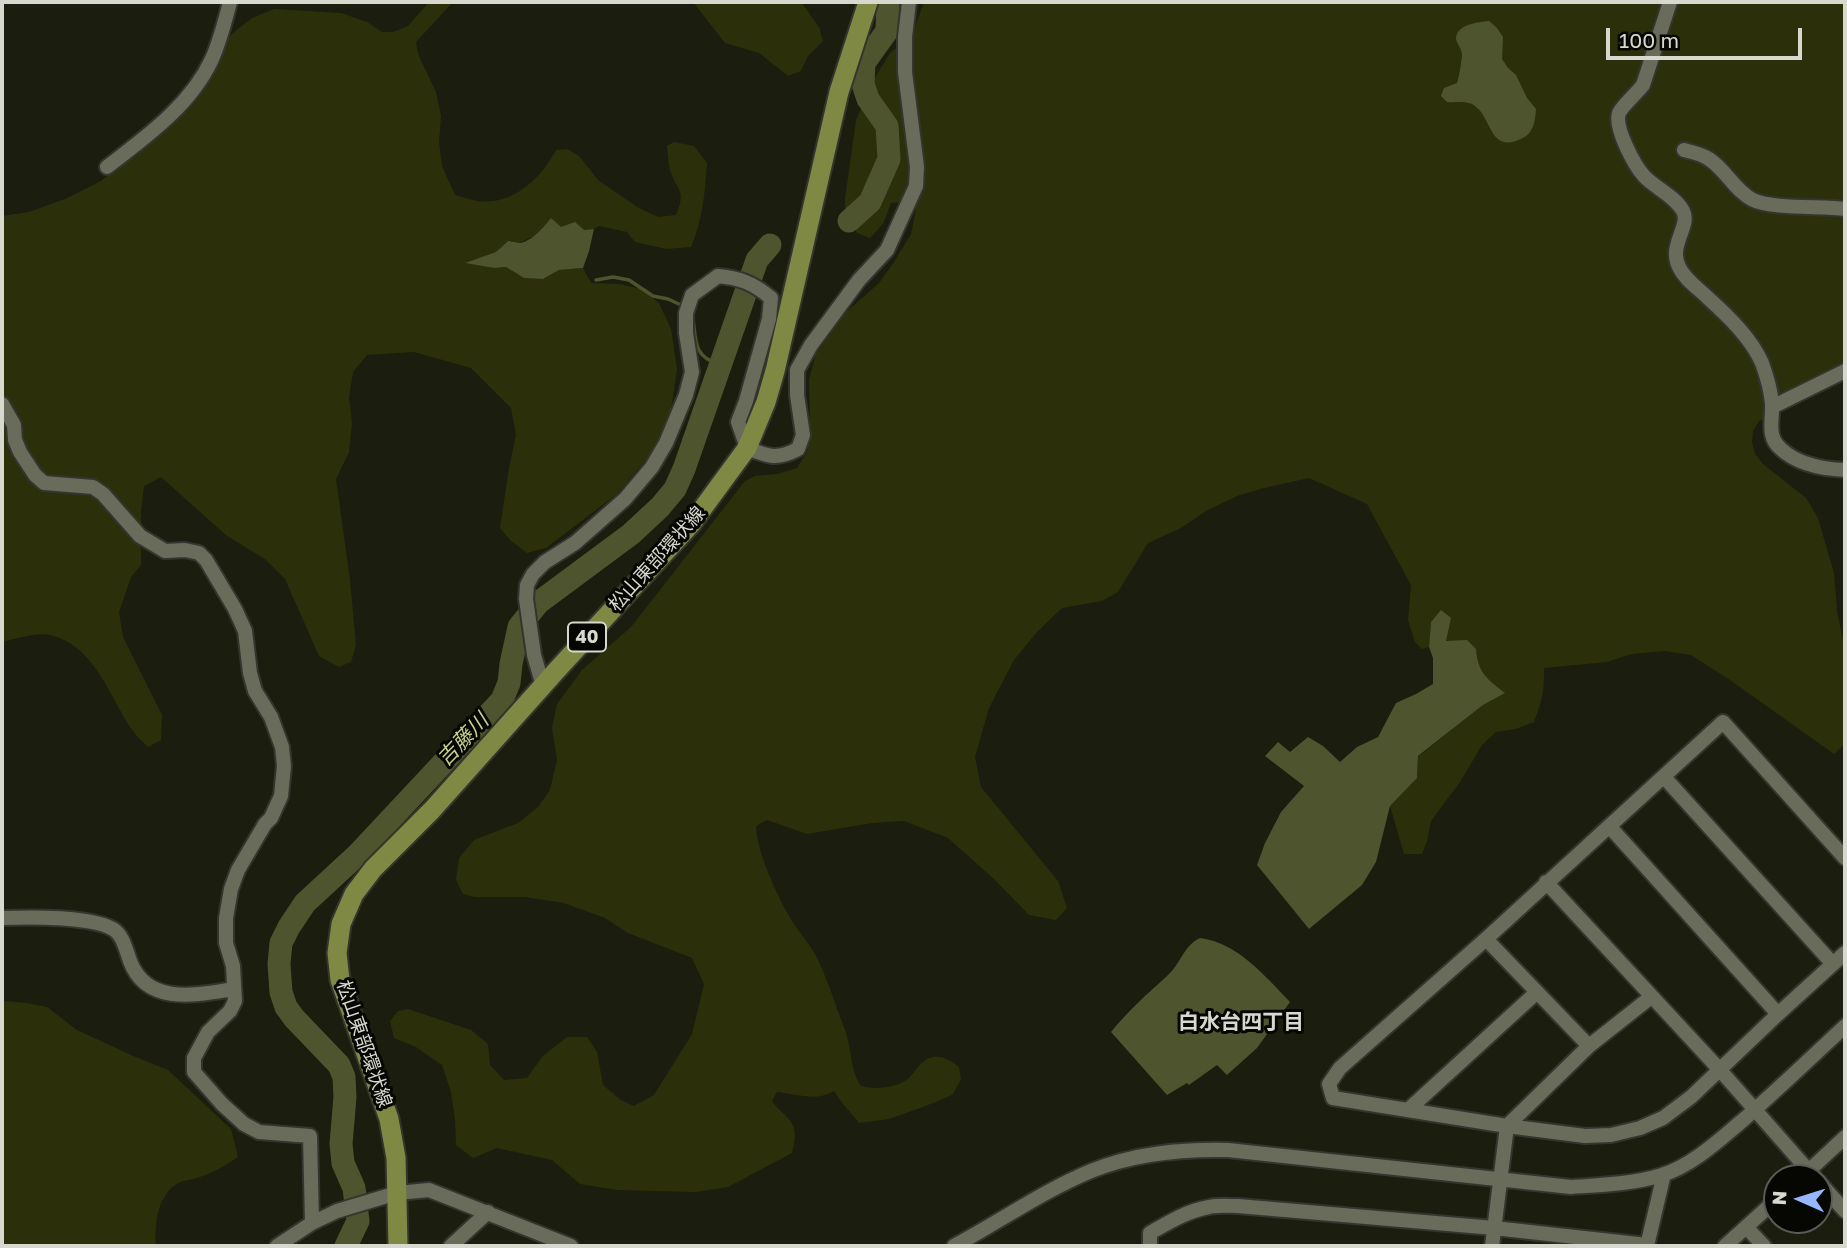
<!DOCTYPE html>
<html>
<head>
<meta charset="utf-8">
<style>
	body { margin:0 }
	#map { position:relative; width:1847px; height:1248px; overflow:hidden; background:#1b1d0e; font-family:"Golos Text",sans-serif }
	canvas { display:block }
	.frame { position:absolute; inset:0; border:4px solid #d7d9cf; pointer-events:none }
	.north { position:absolute; left:1763px; top:1164px; width:70px; height:70px; box-sizing:border-box; background:#060703; border:2px solid #5a5b55; border-radius:50%; rotate:273deg; font-size:19px; font-weight:700; line-height:28px; text-align:center; color:#d7d9cf }
	.north::after { content:''; display:block; margin:auto; width:24px; height:32px; background:#96b6fd; clip-path:polygon(50% 0,100% 100%,50% 72%,0 100%) }
	.scale { position:absolute; left:1606px; top:28px; width:196px; height:32px; box-sizing:border-box; border:4px solid #d7d9cf; border-top:0; padding-left:9px; font-size:21px; line-height:24px; white-space:nowrap; color:#d7d9cf; -webkit-text-stroke:5px #060703; paint-order:stroke }
</style>
</head>
<body>
<div id="map">
<canvas width="1847" height="1248"></canvas>
<div class="frame"></div>
<div class="north">N</div>
<div class="scale">100 m</div>
</div>
<script>
const g = document.querySelector('canvas').getContext('2d');
g.lineJoin = 'round';
function paint(path, color) { g.fillStyle = color; g.fill(path, 'evenodd'); }
function trace(path, color, width, dash) { g.strokeStyle = color; g.lineWidth = width; g.lineCap = dash ? 'butt' : 'round'; g.setLineDash(dash || []); g.stroke(path); }
function write(font, color, halo, rows, align = 'center') {
  g.font = font + ' "Golos Text","Noto Sans JP",sans-serif'; g.lineWidth = 6; g.setLineDash([]); g.textBaseline = 'middle'; g.strokeStyle = halo; g.fillStyle = color; for (const [text, x, y, turn = 0] of rows) {
    g.save(); g.translate(x, y); g.rotate((+turn || 0) * Math.PI / 180); g.textAlign = isNaN(turn) ? turn : align; if (halo) g.strokeText(text, 0, 0); g.fillText(text, 0, 0); g.restore();
  }
}
const green = new Path2D(`
	M429,2H453L416,42L418,54L436,92L441,116L439,142L442,166L455,195C462,197 469,199 477,201C512,206 541,179 556,150L567,149L579,156L598,180L637,207L658,217L676,215C687,189 677,192 670,170C668,162 668,154 667,146L674,142L694,146L707,163C705,192 703,219 691,247L666,249L635,242L627,232L599,226L594,229L584,230L561,227L543,229L534,236L519,243L508,241L496,252L466,263L494,268L506,267L524,278L543,279L559,270L583,268L591,283L619,284L641,289L659,303L671,329L677,369L670,417L649,456L617,494L546,548L527,553L510,540L500,528L509,468L516,435L511,408L471,368L414,352L367,355L353,372L349,398L352,422L349,452L336,479L350,580L356,645L351,662L339,667L319,656L285,579L265,559L227,536L161,477L144,486L141,511V565L131,577L119,612L123,637L162,715L161,740L148,747C143,742 137,737 133,731C109,697 96,646 50,635C39,632 13,639 2,642V216L29,212L65,199L101,181L141,148L177,100L196,69L233,33L252,18L274,9L341,13L367,22L382,32H393L408,26Z
	M693,2H801L819,27L823,41L808,56L801,71L788,76L759,53L725,43Z
	M924,2H1845V379L1759,421L1753,431L1752,442L1755,454L1763,464L1806,498L1818,518L1834,573L1837,611L1845,650V744L1834,754L1730,680L1691,655L1664,651L1631,654L1607,662L1544,668C1544,694 1543,698 1534,722L1516,729L1496,732L1482,745L1460,782L1431,821L1427,841L1422,854H1404L1390,806L1417,778L1418,757L1483,705L1504,693C1487,679 1478,673 1476,649L1446,641L1442,610L1431,622L1429,647L1422,649L1415,642L1408,620L1411,585L1367,504L1309,478L1264,488L1237,496L1206,511L1181,528L1148,543L1118,592L1102,601L1062,608L1037,632L1014,660L989,708L975,757L981,787L1058,881L1067,908L1056,920L1029,915L994,879L948,838L904,821L872,823L807,834L767,820L756,826C757,852 776,893 789,916C797,931 811,944 818,960C829,983 836,1007 845,1030C852,1049 850,1070 861,1086C876,1090 897,1088 909,1078C913,1074 916,1069 920,1065C932,1051 947,1057 959,1067L961,1080L952,1095L923,1107L889,1119L859,1123C851,1112 841,1103 834,1091C816,1102 797,1094 777,1092L772,1101C776,1107 779,1109 784,1114C798,1127 796,1137 792,1153L728,1187L696,1192L617,1190L580,1184L552,1160L497,1148L473,1158L456,1145L455,1119L451,1092L442,1065L416,1047L394,1038L390,1021L398,1011L408,1009L471,1030L488,1044L490,1065L504,1080L527,1078L543,1056L567,1037H587L597,1052L603,1085L621,1100L634,1106L654,1095L692,1034L704,984L692,958L628,933L605,918L564,903L525,897H475L463,894L456,880L459,858L474,840L518,823L538,807L550,790L557,760L552,728L557,704L582,670L631,627L745,481L755,476L777,474L797,468L808,450L810,426L809,379L816,354L844,314L879,283L894,262L911,234L916,209L903,202L891,203L883,224L870,238L857,233L845,208V199L856,120L874,79L890,53L912,36Z
	M5,1001L27,1003L47,1007L77,1030L131,1055L168,1070L231,1129L238,1157C224,1167 210,1174 194,1179C191,1180 187,1180 183,1181C158,1190 154,1223 156,1246H2V1002Z`);
const water = new Path2D(`
	M1489,21L1497,28L1503,37L1502,59L1508,68L1516,75L1527,98L1536,109C1535,121 1534,132 1523,138C1489,155 1493,119 1475,106C1467,100 1456,103 1447,102L1441,96L1444,88L1457,83C1459,79 1462,59 1462,55C1462,49 1457,44 1456,39C1456,24 1479,22 1489,21Z
	M551,218L561,227L575,222L584,230L594,229L589,251L583,268L559,270L543,279L524,278L506,267L494,268L465,263L496,252L508,241C509,241 519,243 520,243C532,241 544,227 551,218Z
	M1441,610L1451,618L1446,641L1467,640L1476,649C1478,673 1487,679 1505,693L1483,705L1418,756L1417,778L1390,806L1376,862L1362,885L1309,929L1257,865L1265,843L1281,812L1304,786L1265,756L1278,742L1290,752L1308,737L1323,746L1340,762L1357,747L1378,737L1396,703L1416,694L1433,684V658L1429,647L1431,622Z
	M1200,938C1238,943 1265,976 1290,1002L1257,1048L1227,1075L1217,1065L1189,1085L1187,1083L1167,1095L1111,1032C1128,1011 1147,994 1167,976C1180,965 1184,945 1200,938Z`);
const stream = new Path2D(`
	M596,280L613,277L629,280L653,296L668,299L681,305
	M693,318C696,344 694,356 720,365`);
const river = new Path2D(`
	M849,221L870,202L889,159L887,126L868,99L863,84L864,63L887,31L888,2
	M346,1246L358,1221L354,1188L343,1163L341,1144L345,1097L344,1077L339,1065L294,1018L286,1007L281,992L279,964L281,943L289,927L305,903L357,855L502,700L509,683L511,664L519,627L538,603L631,534L660,507L675,489L684,469L757,260L770,245`);
const minor = new Path2D(`
	M1670,2L1643,85C1637,93 1622,106 1619,113C1614,127 1634,165 1644,176C1655,188 1675,196 1683,211C1691,226 1668,245 1679,267C1685,280 1698,288 1708,298C1728,316 1751,338 1762,363C1767,377 1771,390 1772,404C1773,421 1766,436 1781,449C1797,464 1824,469 1845,470
	M1684,150C1692,152 1702,154 1709,159C1726,170 1735,191 1753,200C1772,209 1821,206 1845,209
	M107,167C146,137 191,105 212,59C220,41 225,21 230,2
	M2,404L14,425L15,440L20,452L35,475L44,483L93,487L103,494L140,536L165,551L185,550L199,553L206,560L235,609L245,631L250,673L255,691L271,717L282,747L284,766L281,796L271,818L265,824L238,870L231,889L226,918V943L233,966L235,1001L230,1011L208,1032L194,1058V1072L222,1104L244,1124L259,1132L310,1136L312,1223
	M1772,407L1845,371
	M543,686L534,655L526,599L527,585L533,574L545,562L575,543L625,499L652,467L666,443L686,395L692,372L686,333V313L692,295L718,276C740,278 753,283 771,298L769,319L746,401L738,422L747,448C769,457 777,460 798,449L803,435L797,395V370L811,345L859,280L887,250L916,186L917,167L905,72V37L909,2
	M1664,777L1833,964
	M1610,827L1778,1014
	M1845,858L1723,722L1486,939L1340,1068L1329,1084L1333,1098L1507,1126L1585,1136L1611,1135L1640,1128L1663,1118L1691,1097L1778,1014L1845,953
	M1546,882L1720,1070L1815,1178
	M2,918C28,917 91,916 113,929C123,935 126,950 130,961C147,1006 196,995 233,989
	M1486,939L1589,1046
	M1408,1110L1537,992
	M1801,1178L1845,1137
	M1819,1182L1845,1211
	M1746,1227L1764,1246
	M277,1246L312,1223L337,1211L397,1193L429,1190L571,1246
	M451,1246L488,1212
	M954,1246C999,1222 1043,1191 1091,1171C1135,1153 1181,1149 1228,1150L1571,1187C1602,1185 1633,1184 1662,1175C1693,1165 1718,1141 1742,1121C1777,1090 1811,1058 1845,1026
	M1150,1246V1233C1169,1222 1187,1211 1209,1207C1218,1205 1228,1206 1238,1206L1494,1228L1647,1245
	M1492,1246L1507,1126L1589,1046L1651,997
	M1647,1246L1664,1174
	M1725,1246L1777,1199`);
const major = new Path2D(`
	M398,1246L396,1158L389,1119L340,980L337,953L341,924L354,894L373,869L432,810L556,671L692,523L747,448L766,402L775,371L839,92L868,2`);
const shields = [
	[587,637,38]
];
const shieldNames = [
	["40",587,637]
];
const streetNames = [
	["松山東部環状線",657,559,-48],
	["松山東部環状線",364,1044,71]
];
const waterNames = [
	["吉藤川",463,740,-46]
];
const neighbourhoodNames = [
	["白水台四丁目",1241,1022]
];
paint(green, '#2c300a');
paint(water, '#4e542d');
trace(stream, '#4e542d', 3.5);
trace(river, '#4e542d', 23);
trace(minor, '#34352e', 18);
trace(major, '#34352e', 23);
trace(minor, '#696c5a', 14);
trace(major, '#808943', 19);
for (const [x, y, w] of shields) { const box = new Path2D(); box.roundRect(x - w / 2, y - 14.5, w, 29, 5); g.fillStyle = '#060703'; g.fill(box); trace(box, '#d7d9cf', 2); }
write('bold 18px', '#d7d9cf', null, shieldNames);
write('19px', '#d7d9cf', '#060703', streetNames);
write('italic 21px', '#c7d18e', '#060703', waterNames);
write('bold 21px', '#d7d9cf', '#060703', neighbourhoodNames);
</script>
</body>
</html>
